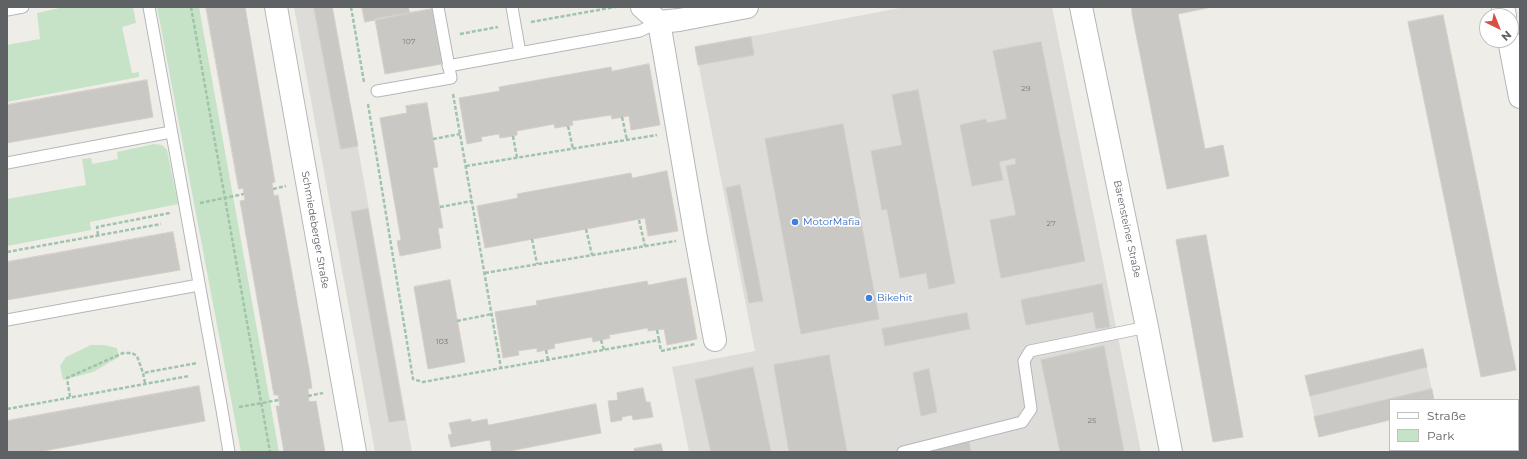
<!DOCTYPE html>
<html>
<head>
<meta charset="utf-8">
<style>
	body { margin:0 }
	#map { position:relative; width:1527px; height:459px; overflow:hidden; background:#efede7; font-family:Montserrat,sans-serif }
	canvas { display:block }
	.frame { position:absolute; inset:0; border:8px solid #5f6265; pointer-events:none }
	.legend { position:absolute; left:1389px; top:399px; width:130px; height:52px; box-sizing:border-box; background:#fff; border:1px solid #bfc0c1; margin:0; padding:5px 7px; list-style:none; font-size:12px; color:#5f6265 }
	.legend li { display:flex; align-items:center; gap:8px; height:20px }
	.legend b { width:20px; border:1px solid #bfc0c1 }
	.north { position:absolute; left:1479px; top:8px; width:40px; height:40px; box-sizing:border-box; background:#fff; border:1px solid #bfc0c1; border-radius:50%; rotate:137deg; font-size:11px; font-weight:700; line-height:16px; text-align:center; color:#5f6265 }
	.north::after { content:''; display:block; margin:auto; width:14px; height:18px; background:#d65046; clip-path:polygon(50% 0,100% 100%,50% 72%,0 100%) }
</style>
</head>
<body>
<div id="map">
<canvas width="1527" height="459"></canvas>
<div class="frame"></div>
<ul class="legend">
<li><b style="height:5px;background:#fff"></b>Straße</li>
<li><b style="height:11px;background:#c7e3c7"></b>Park</li>
</ul>
<div class="north">N</div>
</div>
<script>
const g = document.querySelector('canvas').getContext('2d');
g.lineJoin = 'round';
function paint(path, color) { g.fillStyle = color; g.fill(path, 'evenodd'); }
function trace(path, color, width, dash) { g.strokeStyle = color; g.lineWidth = width; g.lineCap = dash ? 'butt' : 'round'; g.setLineDash(dash || []); g.stroke(path); }
function write(font, color, halo, rows, align = 'center') {
  g.font = font + ' Montserrat,sans-serif'; g.lineWidth = 3.5; g.setLineDash([]); g.textBaseline = 'middle'; g.strokeStyle = halo; g.fillStyle = color; for (const [text, x, y, turn = 0] of rows) {
    g.save(); g.translate(x, y); g.rotate((+turn || 0) * Math.PI / 180); g.textAlign = isNaN(turn) ? turn : align; if (halo) g.strokeText(text, 0, 0); g.fillText(text, 0, 0); g.restore();
  }
}
const industrial = new Path2D(`
	M294,7H333L412,452H375Z
	M905,7H1052L1141,452H689L672,367L755,351L695,47Z
	M1423,349L1434,400H1390V420L1319,437L1305,376Z`);
const green = new Path2D(`
	M64,7H133L136,23L122,27L132,73L139,72V77L7,102V45L40,39L37,13Z
	M157,7H199L279,452H241Z
	M154,144L162,145L167,150L178,204L90,222L91,230L7,246V199L86,185L82,159L91,158L92,164L118,159L117,152Z
	M91,345H104L117,348L119,357L93,372L63,380L60,366L66,357Z`);
const building = new Path2D(`
	M206,7H245L275,182L272,183L274,196L278,195L309,369L312,388L308,389L309,402L316,401L325,452H284L276,406H280L278,395H274L240,201L245,200L243,188L239,189Z
	M314,7H332L358,146L341,149Z
	M362,7H408L410,13L365,22Z
	M1132,7H1212L1178,14L1205,149L1223,145L1229,176L1167,189L1132,14Z
	M432,9L442,64L385,74L375,19Z
	M1443,15L1516,370L1481,377L1408,22Z
	M751,37L754,55L698,65L695,47Z
	M1041,42L1085,261L1001,278L990,220L1016,215L1006,166L1016,164L1015,158L999,162L1003,180L972,186L960,125L986,119L987,123L1007,119L993,51Z
	M649,64L660,125L631,130L629,116L612,119L611,115L572,121L573,125L568,126L555,128L554,124L517,131V135L513,136L500,138L499,134L481,137L482,141L467,144L459,98L500,91L499,87L611,67L612,71Z
	M147,80L153,117L7,143V105Z
	M918,90L955,283L929,289L926,273L900,278L887,209L882,210L871,151L902,145L892,95Z
	M427,103L438,167L433,168L443,228H438L441,248L400,256L397,241L401,240L380,118L407,113L406,106Z
	M843,124L879,319L801,334L765,139Z
	M667,171L678,231L648,236L645,218L485,248L477,206L518,198L517,194L631,173L632,178Z
	M740,185L763,301L749,303L726,188Z
	M368,209L405,420L389,422L351,212Z
	M173,232L180,270L7,300V262Z
	M1206,235L1243,437L1213,442L1176,240Z
	M686,278L697,339L667,345L664,329L648,331V328L609,335L610,338L593,342L592,337L554,344L555,348L537,352V348L518,351L519,355L503,358L495,312L537,305L536,301L647,281L648,285Z
	M450,280L465,362L428,369L414,287Z
	M1102,284L1110,327L1096,329L1093,312L1026,325L1021,300Z
	M967,313L970,329L885,346L882,329Z
	M1104,346L1124,452H1060L1041,360Z
	M1423,349L1427,367L1310,396L1305,376Z
	M829,355L847,452H789L774,365Z
	M753,367L771,452H711L695,380Z
	M929,369L937,412L921,416L913,373Z
	M199,386L205,421L38,452H8L7,421Z
	M643,388L646,402H650L653,417L633,420L632,415L622,417V420L611,422L608,401L618,400L617,393Z
	M1432,389L1434,400H1390V420L1319,437L1314,417Z
	M596,404L601,433L505,452H492L490,440L451,447L448,435L452,434L449,423L471,419V422L487,419L488,425Z
	M1518,417H1520V452H1447L1455,450H1518Z
	M969,442L971,452H925Z
	M661,444L663,452H635L634,449Z`);
const path = new Path2D(`
	M191,7L270,452
	M351,7L364,82
	M531,22L615,7
	M460,34L498,27
	M453,94L501,368
	M368,104L413,379L423,382L659,340L661,351L695,344
	M622,117L627,140
	M568,126L573,149
	M513,136L517,158
	M433,139L460,134
	M466,166L657,135
	M273,189L286,186
	M200,203L244,194
	M440,207L472,201
	M639,220L645,246
	M586,229L592,255
	M98,235L97,227L170,213
	M532,239L537,264
	M7,252L161,224
	M485,273L676,241
	M457,321L492,314
	M657,330L659,340
	M601,340L604,350
	M546,350L548,360
	M145,383L143,373L197,363
	M308,396L323,393
	M70,397L67,378L123,353H132L137,356L143,373
	M239,407L279,400
	M7,409L189,376`);
const lane = new Path2D(`
	M149,7L222,410L229,452
	M512,7L520,53
	M7,10L23,7
	M448,66L640,31L659,22
	M377,91L451,78L438,7
	M7,163L171,132
	M7,320L199,285
	M903,452L1022,422L1031,409L1024,361L1030,351L1147,327`);
const street = new Path2D(`
	M276,7L355,452
	M642,7L659,22L679,20L747,7
	M1081,7L1147,327L1171,452
	M1503,7L1505,16
	M659,22L696,238L715,340
	M1509,40L1520,97`);
const markers = [
	[795,222,4,"#3f7fe0"],
	[869,298,4,"#3f7fe0"]
];
const numberNames = [
	["107",409,42],
	["29",1026,89],
	["27",1051,224],
	["103",442,342],
	["25",1092,421]
];
const shopNames = [
	["MotorMafia",803,222],
	["Bikehit",877,298]
];
const streetNames = [
	["Bärensteiner Straße",1127,229,78],
	["Schmiedeberger Straße",315,230,80]
];
paint(industrial, '#dedcd9');
paint(green, '#c7e3c7');
paint(building, '#cac8c4');
trace(building, '#d3cfc6', 1);
trace(lane, '#b4b7ba', 13);
trace(street, '#b4b7ba', 24);
trace(path, '#a0c4ab', 2.5, [4, 2]);
trace(lane, '#fff', 11);
trace(street, '#fff', 22);
for (const [x, y, r, color] of markers) { const dot = new Path2D(); dot.arc(x, y, r, 0, 2 * Math.PI); g.fillStyle = color; g.fill(dot); trace(dot, '#fff', 1.5); }
write('8px', '#7a7c7d', null, numberNames);
write('10px', '#366cbe', '#fff', shopNames, 'left');
write('10px', '#5f6265', '#fff', streetNames);
</script>
</body>
</html>
